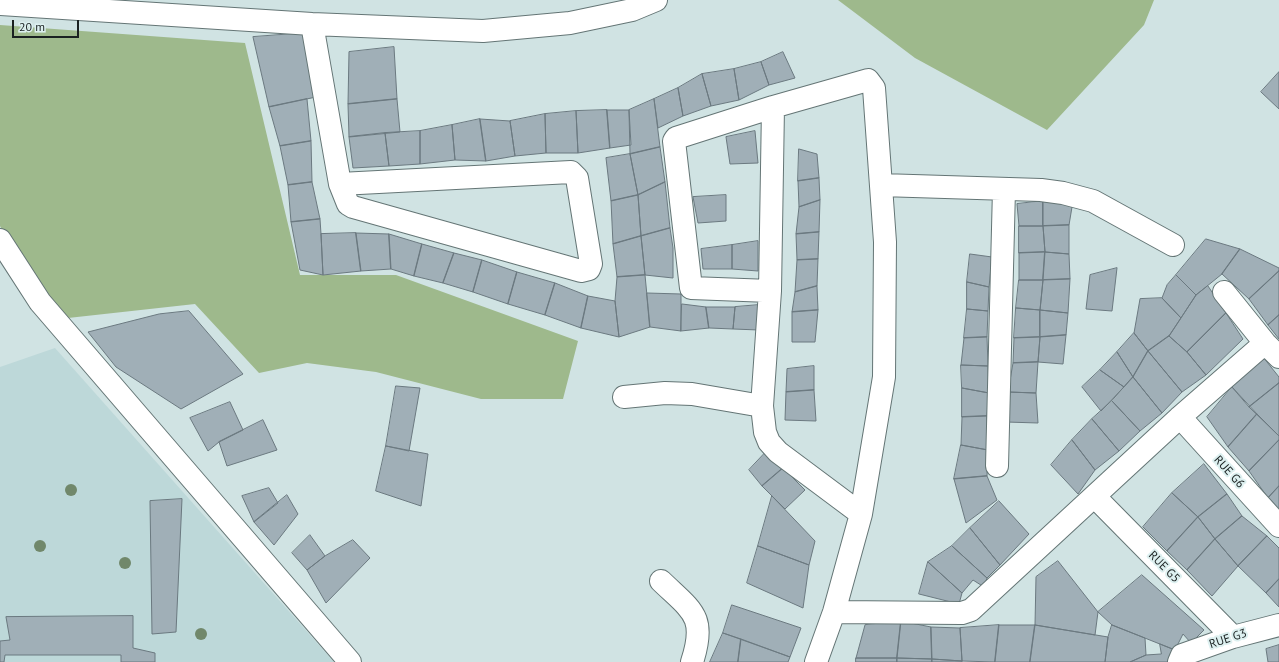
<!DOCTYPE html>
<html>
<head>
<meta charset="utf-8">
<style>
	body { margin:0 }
	#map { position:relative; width:1279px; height:662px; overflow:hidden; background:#d0e3e3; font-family:"PT Sans",sans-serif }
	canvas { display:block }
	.scale { position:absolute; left:12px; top:20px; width:67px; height:18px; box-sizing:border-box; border:2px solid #1a2121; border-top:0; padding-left:5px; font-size:12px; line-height:14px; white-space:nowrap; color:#1a2121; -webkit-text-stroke:3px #ddf0f0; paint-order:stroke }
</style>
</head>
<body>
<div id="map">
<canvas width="1279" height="662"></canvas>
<div class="scale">20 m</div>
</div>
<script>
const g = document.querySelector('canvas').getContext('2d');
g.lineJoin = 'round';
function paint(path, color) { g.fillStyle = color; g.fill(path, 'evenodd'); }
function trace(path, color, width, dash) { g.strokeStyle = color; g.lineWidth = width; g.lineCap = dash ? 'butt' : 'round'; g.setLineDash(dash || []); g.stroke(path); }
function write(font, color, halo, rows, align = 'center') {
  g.font = font + ' "PT Sans",sans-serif'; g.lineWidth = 4; g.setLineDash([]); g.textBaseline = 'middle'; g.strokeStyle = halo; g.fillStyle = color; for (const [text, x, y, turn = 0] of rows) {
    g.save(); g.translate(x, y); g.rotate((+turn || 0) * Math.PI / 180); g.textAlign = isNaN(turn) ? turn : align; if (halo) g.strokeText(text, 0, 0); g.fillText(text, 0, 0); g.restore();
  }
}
const built = new Path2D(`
	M55,348L334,662H0V367Z`);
const green = new Path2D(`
	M838,0H1154L1144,25L1047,130L915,58Z
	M0,25L245,43L300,275H396L578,341L563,399H481L376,372L307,363L259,373L195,304L68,318L29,283L0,226Z`);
const building = new Path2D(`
	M306,33L316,97L269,107L253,37Z
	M394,47L397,99L348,104L349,52Z
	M783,52L795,78L769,85L761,62Z
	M761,62L769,85L739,100L734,69Z
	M734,69L739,100L711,106L702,74Z
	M1279,72V109L1261,92Z
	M702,74L711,106L683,116L678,88Z
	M678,88L683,116L658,128L654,99Z
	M307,99L311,141L280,146L269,107Z
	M397,99L400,132L349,137L348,104Z
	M654,99L660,147L630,154L629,110Z
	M607,110H629L631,145L610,148Z
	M607,110L610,148L578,153L576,111Z
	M576,111L578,153H546L545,114Z
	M545,114L546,153L515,156L510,121Z
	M480,119L510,121L515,156L486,161Z
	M480,119L486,161L455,160L452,125Z
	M452,125L455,160L420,164V131Z
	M420,131V164L389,166L385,133Z
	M755,131L758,163L730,164L726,137Z
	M385,133L389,166L353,168L349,137Z
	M311,141L312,182L288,185L280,146Z
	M660,147L665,182L638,195L630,154Z
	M799,149L817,154L819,178L798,181Z
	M630,154L638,195L611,201L606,158Z
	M819,178L820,200L799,207L798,181Z
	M312,182L320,219L291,222L288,185Z
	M665,182L670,228L641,236L638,195Z
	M638,195L641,236L613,244L611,201Z
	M726,195V221L698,223L693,197Z
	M820,200L819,232L796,234L799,207Z
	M1043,201V226H1019L1017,204Z
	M1043,201H1073L1069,225L1043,226Z
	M320,219L321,234L323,275L300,270L291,222Z
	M1069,225V254L1045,252L1043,226Z
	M1019,226H1043L1045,252L1019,253Z
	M670,228L673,248V278L645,275L641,236Z
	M819,232L818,259L797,260L796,234Z
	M356,233L389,234L391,269L361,271Z
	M356,233L361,271L323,275L321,234Z
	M389,234L422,244L414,276L391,269Z
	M641,236L645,275L617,277L613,244Z
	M1206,239L1240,249L1222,274L1196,295L1176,275Z
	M758,241V271L732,269V245Z
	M422,244L454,253L443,283L414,276Z
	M732,245V269H703L701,249Z
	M1240,249L1279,268V271L1249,299L1222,274Z
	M1045,252L1043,280H1019V253Z
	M1045,252L1069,254L1070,279L1043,280Z
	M454,253L482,260L473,292L443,283Z
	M970,254L992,257L989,287L967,282Z
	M818,259L817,286L795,292L797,260Z
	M482,260L517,272L508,304L473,292Z
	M1117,268L1112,311L1086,309L1090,275Z
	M1279,271V315L1268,325L1249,299Z
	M517,272L555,283L545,315L508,304Z
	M645,275L650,327L619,337L615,301L617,277Z
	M1176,275L1196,295L1181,318L1162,298L1167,285Z
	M1070,279L1068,313L1040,310L1043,280Z
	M1019,280H1043L1040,310L1016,308Z
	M967,282L989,287L988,311L967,309Z
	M555,283L588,296L581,328L545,315Z
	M817,286L818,310L792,312L795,292Z
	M1208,286L1226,313L1187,352L1169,336L1196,295Z
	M647,293L681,294V331L650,327Z
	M588,296L615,301L619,337L581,328Z
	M1162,298L1181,318L1169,336L1148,351L1134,333L1140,299Z
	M682,304L706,307L709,328L681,331Z
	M759,305V330L733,329L735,307Z
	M706,307H735L733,329L709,328Z
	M1016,308L1040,310V337L1014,338Z
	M967,309L988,311L987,337L964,338Z
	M818,310L815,342H792V312Z
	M1040,310L1068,313L1066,335L1040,337Z
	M189,311L243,374L181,409L116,367L88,332L159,314Z
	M1226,313L1243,339L1206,375L1187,352Z
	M1279,315V339L1268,325Z
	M1134,333L1148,351L1133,377L1117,352Z
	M1066,335L1063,364L1038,362L1040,337Z
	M1169,336L1187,352L1206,375L1182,392L1148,351Z
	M987,337L988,366L961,365L964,338Z
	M1040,337L1038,362L1013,363L1014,338Z
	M1148,351L1182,392L1162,413L1133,377Z
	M1117,352L1133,377L1124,387L1100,370Z
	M1263,357L1279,377V383L1249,407L1232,387Z
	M1038,362L1036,393L1008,392L1013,363Z
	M961,365L988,366L989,393L962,388Z
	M814,366V390L786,392L787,369Z
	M1100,370L1124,387L1101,411L1082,387Z
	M1133,377L1162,413L1140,431L1112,401Z
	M1279,383V436L1249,407Z
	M396,386L420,388L409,451L386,446Z
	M1232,387L1257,414L1228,447L1207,417Z
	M962,388L989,393L987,416L962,417Z
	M814,390L816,421L785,420L786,392Z
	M1008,392L1036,393L1038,423L1006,422Z
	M1112,401L1140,431L1119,451L1092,419Z
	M230,402L243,430L219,442L208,451L190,418Z
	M1257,414L1279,436V440L1249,471L1228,447Z
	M987,416L988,450L961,445L962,417Z
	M1092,419L1119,451L1095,470L1072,440Z
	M263,420L277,450L227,466L219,442Z
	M1072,440L1095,470L1078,494L1051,465Z
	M1279,440V486L1268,498L1249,471Z
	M961,445L988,450L987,476L954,479Z
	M386,446L428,454L421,506L376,491Z
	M766,452L783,468L762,486L749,470Z
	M1204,464L1227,494L1198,517L1172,493Z
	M783,468L805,490L785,509L762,486Z
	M987,476L997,500L966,523L954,479Z
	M1279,486V512L1268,498Z
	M269,488L278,503L254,522L242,496Z
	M1172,493L1198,517L1167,551L1143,527Z
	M1227,494L1242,516L1215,539L1198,517Z
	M287,495L298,514L274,545L254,522Z
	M772,496L815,541L809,565L758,546Z
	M182,499L176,632L152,634L150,501Z
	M999,501L1029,534L1000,565L970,528Z
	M1242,516L1267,536L1238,566L1215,539Z
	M1198,517L1215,539L1187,570L1167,551Z
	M970,528L1000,565L987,578L952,546Z
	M310,535L325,556L307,570L292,553Z
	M1267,536L1279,548V579L1266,593L1238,566Z
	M1215,539L1238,566L1212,596L1187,570Z
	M353,540L370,558L326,603L307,570L325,556Z
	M758,546L809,565L803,608L747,583Z
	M952,546L987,578L984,587L973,580L962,593L928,562Z
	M1058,561L1098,612L1095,635L1035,625L1036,577Z
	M928,562L962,593L959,604L919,594Z
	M1142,575L1204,630L1191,643L1183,634L1175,650L1112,625L1098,612Z
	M1279,579V607L1266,593Z
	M732,605L801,628L790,657L723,633Z
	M133,616V648L155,653V662H121V655H5L4,662H0V641L10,640L6,617Z
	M901,621L897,658H856L865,625Z
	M901,621L931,627L932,659L897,658Z
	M999,625L995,662L962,661L960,628Z
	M999,625H1035L1030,662H995Z
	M1035,625L1108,637L1105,662H1030Z
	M1112,625L1145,638L1146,655L1130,662H1105L1108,637Z
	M931,627L960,628L962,661L932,659Z
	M723,633L741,639L738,662H710Z
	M741,639L790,657L788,662H738Z
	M1160,644L1175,650L1168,662H1130L1146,655L1161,654Z
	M1279,645V662H1268L1266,649Z
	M856,658H897V662H856Z
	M897,658L932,659V662H897Z
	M932,659L962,661V662H932Z`);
const minor = new Path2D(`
	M0,4L312,24L483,31L570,23L632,10L656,0
	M312,24L340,184L348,204L353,207L581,271L589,269L591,264L577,178L571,172L340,184
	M773,107L770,291L762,406L765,432L769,442L778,452L861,514
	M881,185L1041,190L1063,193L1093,201L1173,245
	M0,240L40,302L350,662
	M770,291L691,288L674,141L676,138L773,107L868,80L874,88L885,242L884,377L861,514L834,612L816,662
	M1224,292L1265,343L1279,357
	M624,397L665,393L692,394L762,406
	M1180,417L1279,526
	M997,466L1004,189
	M1095,497L1233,637
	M661,581C692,611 707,616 692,662
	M834,612L962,613L971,610L1180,417L1265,343
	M1179,662L1182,655L1233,637L1279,625`);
const trees = [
	[71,490],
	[40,546],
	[125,563],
	[201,634]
];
const streetNames = [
	["RUE G6",1229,472,48],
	["RUE G5",1164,567,45],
	["RUE G3",1228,639,-18]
];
paint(built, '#bdd8d9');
paint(green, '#9eb98c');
paint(building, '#a0afb7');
trace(building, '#6b7980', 1);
trace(minor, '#647575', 24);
trace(minor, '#fff', 22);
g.fillStyle = '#71886b';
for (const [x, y] of trees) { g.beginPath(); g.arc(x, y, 6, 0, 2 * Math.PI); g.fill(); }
write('12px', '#1a2121', '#ddf0f0', streetNames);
</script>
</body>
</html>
